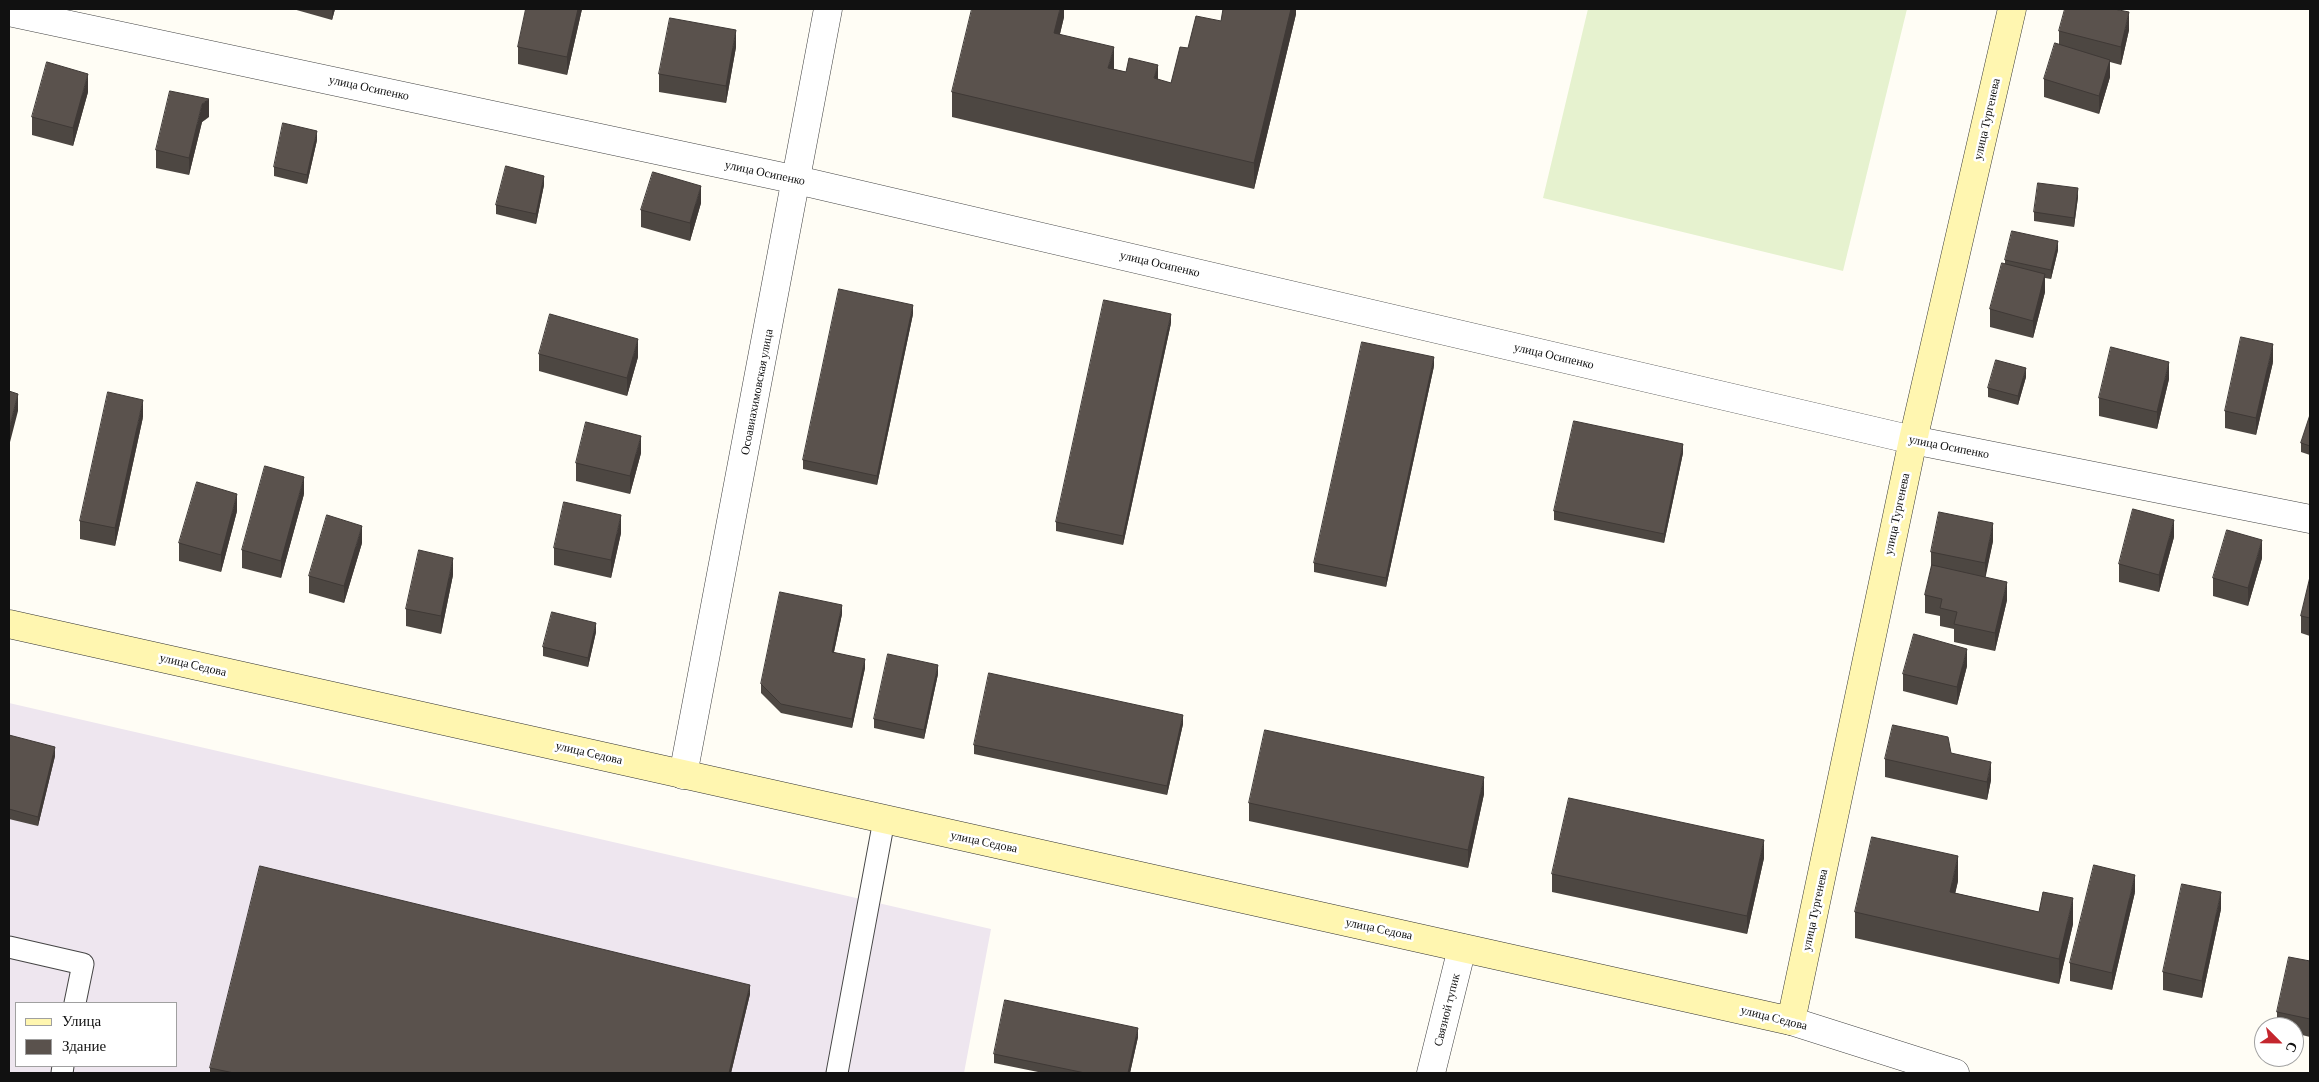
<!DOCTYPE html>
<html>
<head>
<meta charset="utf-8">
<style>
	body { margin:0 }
	#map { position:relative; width:2319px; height:1082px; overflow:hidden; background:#fffdf5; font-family:"Crimson Pro",serif }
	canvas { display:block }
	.frame { position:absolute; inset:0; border:10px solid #111; pointer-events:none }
	.legend { position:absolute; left:15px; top:1002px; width:162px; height:65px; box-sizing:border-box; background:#fff; border:1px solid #a0a0a0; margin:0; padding:6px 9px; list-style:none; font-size:15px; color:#111 }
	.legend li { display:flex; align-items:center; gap:10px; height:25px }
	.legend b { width:25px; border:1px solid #a0a0a0 }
	.north { position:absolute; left:2254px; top:1017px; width:50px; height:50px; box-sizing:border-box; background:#fff; border:1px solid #a0a0a0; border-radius:50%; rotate:113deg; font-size:14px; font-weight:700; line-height:20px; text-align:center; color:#111 }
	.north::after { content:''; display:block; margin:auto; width:18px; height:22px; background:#c4262e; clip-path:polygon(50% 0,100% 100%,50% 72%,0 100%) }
</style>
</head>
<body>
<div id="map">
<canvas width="2319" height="1082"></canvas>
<div class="frame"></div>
<ul class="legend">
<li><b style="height:6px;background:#fff6b0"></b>Улица</li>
<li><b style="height:14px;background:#5a524d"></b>Здание</li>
</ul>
<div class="north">С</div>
</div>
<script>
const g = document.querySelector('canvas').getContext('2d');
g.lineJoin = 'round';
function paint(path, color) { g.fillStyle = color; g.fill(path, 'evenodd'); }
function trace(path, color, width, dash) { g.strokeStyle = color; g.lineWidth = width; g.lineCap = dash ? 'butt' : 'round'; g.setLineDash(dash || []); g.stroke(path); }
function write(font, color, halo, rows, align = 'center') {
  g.font = font + ' "Crimson Pro",serif'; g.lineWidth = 5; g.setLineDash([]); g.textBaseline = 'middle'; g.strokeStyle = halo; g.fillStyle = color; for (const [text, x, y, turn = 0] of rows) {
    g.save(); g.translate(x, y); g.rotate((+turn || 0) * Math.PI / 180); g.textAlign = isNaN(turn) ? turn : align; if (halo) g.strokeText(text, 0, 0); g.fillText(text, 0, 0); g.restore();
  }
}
const industrial = new Path2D(`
	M9,703L991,929L964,1073H9ZM16,1003H176V1066H16Z`);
const pitch = new Path2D(`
	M1588,9H1907L1843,271L1543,198Z`);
const service = new Path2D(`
	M9,947L83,964L75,1003
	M62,1073L63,1066
	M837,1073L884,820`);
const minor = new Path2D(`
	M9,12L797,180L1913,440L2310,519
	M683,775L828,9
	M1431,1073L1462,948`);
const tertiary = new Path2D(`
	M1791,1021L1955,1073`);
const secondary = new Path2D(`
	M9,624L1791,1021L1913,440L2012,9`);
const wall = new Path2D(`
	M293,9H335L332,20Z
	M526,9H582L567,75L518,64V47Z
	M1064,9V17L1060,34L1114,69L1171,83L1188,48L1221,21L1296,9V14L1254,189L952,117V92Z
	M2129,30L2121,65L2110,62V77L2099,114L2044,97V79L2059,44V31Z
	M736,47L726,103L659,92V74Z
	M88,92L73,146L32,135V117Z
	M209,117L202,122L189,175L156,168V150Z
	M317,140L307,184L274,176V167Z
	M544,185L536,224L496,214V205Z
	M2078,197L2074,227L2034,221V212Z
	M701,203L690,241L641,227V210Z
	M2058,250L2051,279L2045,278V292L2033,338L1990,327V309L2005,264V260Z
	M913,314L877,485L803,469V460Z
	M1171,323L1123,545L1056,531V522Z
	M539,354L638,357L627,396L539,371Z
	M2273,362L2256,435L2225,428V411Z
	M1434,366L1386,587L1314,572V563Z
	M2026,377L2018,405L1988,397V388Z
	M2169,379L2157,429L2099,416V398Z
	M2310,415V455L2301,452V443Z
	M143,417L115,546L80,539V521Z
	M641,453L630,494L576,481V463Z
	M1683,453L1664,543L1554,520V511Z
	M304,494L281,578L242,568V550Z
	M237,511L221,572L179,561V543Z
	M621,533L611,578L554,565V548Z
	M2174,537L2159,592L2119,582V564Z
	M1993,541L1985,577L2007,600L1995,651L1954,642V629L1940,626V616L1925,613V595L1931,568V552Z
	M362,543L344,603L309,593V576Z
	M2262,558L2248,606L2213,596V578Z
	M453,575L441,634L406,626V609Z
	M2310,577V636L2301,633V616Z
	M842,614L834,652L865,668L852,728L781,713L761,693V684Z
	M596,632L588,667L543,656V647Z
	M1967,666L1957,705L1903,691V674Z
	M938,674L924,739L874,728V719Z
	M1183,724L1167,795L974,754V745Z
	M9,735L55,756L38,826L9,819Z
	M1951,753L1991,780L1987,800L1885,777V759Z
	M1484,794L1468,868L1249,821V803Z
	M1764,858L1747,934L1552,892V874Z
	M1958,881L1955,893L2039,912L2073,924L2059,984L1855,938V912Z
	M2135,892L2112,990L2070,981V963Z
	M2221,909L2202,998L2163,990V972Z
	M2310,961V1037L2294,1033V1027H2277V1012Z
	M750,994L731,1073H210V1068Z
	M1138,1037L1130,1073H1043L994,1063V1054Z`);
const shadedWall = new Path2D(`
	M332,9H335L332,20Z
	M578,9H582L567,75V57Z
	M1060,9H1064V17L1054,58V33Z
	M1291,9H1296V14L1254,189V163Z
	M2129,12V30L2121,65V47Z
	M736,30V47L726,103V86Z
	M1114,47V72L1108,68Z
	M2110,60V77L2099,114V96Z
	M1158,65V90L1154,78Z
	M88,74V92L73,146V128Z
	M209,99V117L202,122L189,175V158L202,104Z
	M317,131V140L307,184V175Z
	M544,176V185L536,224V214Z
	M701,186V203L690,241V223Z
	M2078,188V197L2074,227V218Z
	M2058,241V250L2051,279V270Z
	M2045,274V292L2033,338V321Z
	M913,305V314L877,485V476Z
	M1171,314V323L1123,545V536Z
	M638,339V357L627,396V378Z
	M2273,344V362L2256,435V418Z
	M1434,357V366L1386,587V578Z
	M2169,362V379L2157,429V412Z
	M2026,368V377L2018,405V396Z
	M18,394V411L9,446V429Z
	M143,400V417L115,546V528Z
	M641,436V453L630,494V476Z
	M1683,444V453L1664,543V534Z
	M304,477V494L281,578V561Z
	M237,494V511L221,572V555Z
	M621,515V533L611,578V560Z
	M2174,520V537L2159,592V575Z
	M1993,523V541L1985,580V563Z
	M362,526V543L344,603V586Z
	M2262,540V558L2248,606V588Z
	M453,558V575L441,634V616Z
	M2007,582V600L1995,651V633Z
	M842,605V614L832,661V652Z
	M596,623V632L588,667V658Z
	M1967,649V666L1957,705V687Z
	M865,659V668L852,728V719Z
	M938,665V674L924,739V730Z
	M1183,715V724L1167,795V786Z
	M55,747V756L38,826V817Z
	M1991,762V780L1987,800V782Z
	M1484,777V794L1468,868V850Z
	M1764,840V858L1747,934V916Z
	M1958,856V881L1950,917V892Z
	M2135,875V892L2112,990V973Z
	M2221,892V909L2202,998V981Z
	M2073,898V924L2059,984V959Z
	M750,985V994L731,1073H729Z
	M1138,1028V1037L1130,1073H1128Z`);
const building = new Path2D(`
	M526,9H578L567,57L518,47Z
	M972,9H1060L1054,33L1114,47L1108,68L1126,72L1129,58L1158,65L1154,78L1171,83L1180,47L1188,48L1196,16L1221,21L1223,9H1291L1254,163L952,92Z
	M2065,9H2114L2129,12L2121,47L2059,31Z
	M670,18L736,30L726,86L659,74Z
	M2055,43L2110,60L2099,96L2044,79Z
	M47,62L88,74L73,128L32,117Z
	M170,91L209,99L202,104L189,158L156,150Z
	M283,123L317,131L307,175L274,167Z
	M506,166L544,176L536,214L496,205Z
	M653,172L701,186L690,223L641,210Z
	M2038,183L2078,188L2074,218L2034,212Z
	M2012,231L2058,241L2051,270L2005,260Z
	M2002,263L2045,274L2033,321L1990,309Z
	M839,289L913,305L877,476L803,460Z
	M1104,300L1171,314L1123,536L1056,522Z
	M550,314L638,339L627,378L539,354Z
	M2241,337L2273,344L2256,418L2225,411Z
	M1362,342L1434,357L1386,578L1314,563Z
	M2111,347L2169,362L2157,412L2099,398Z
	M1996,360L2026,368L2018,396L1988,388Z
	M9,391L18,394L9,429Z
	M108,392L143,400L115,528L80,521Z
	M2310,415V446L2301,443Z
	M1574,421L1683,444L1664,534L1554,511Z
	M586,422L641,436L630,476L576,463Z
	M265,466L304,477L281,561L242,550Z
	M197,482L237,494L221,555L179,543Z
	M564,502L621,515L611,560L554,548Z
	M2133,509L2174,520L2159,575L2119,564Z
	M1939,512L1993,523L1985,563L1931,552Z
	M327,515L362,526L344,586L309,576Z
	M2227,530L2262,540L2248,588L2213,578Z
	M419,550L453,558L441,616L406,609Z
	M1932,565L2007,582L1995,633L1954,624L1957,612L1940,608L1942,599L1925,595Z
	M2310,577V618L2301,616Z
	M780,592L842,605L832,652L865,659L852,719L781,704L761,684Z
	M552,612L596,623L588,658L543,647Z
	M1914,634L1967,649L1957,687L1903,674Z
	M888,654L938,665L924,730L874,719Z
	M989,673L1183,715L1167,786L974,745Z
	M1893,725L1948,737L1951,753L1991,762L1987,782L1885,759Z
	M1265,730L1484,777L1468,850L1249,803Z
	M9,735L55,747L38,817L9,809Z
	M1569,798L1764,840L1747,916L1552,874Z
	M1872,837L1958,856L1950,892L2039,912L2043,892L2073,898L2059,959L1855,912Z
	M2094,865L2135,875L2112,973L2070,963Z
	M260,866L750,985L729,1073H234L210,1068Z
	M2182,884L2221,892L2202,981L2163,972Z
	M2289,957L2310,961V1019L2277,1012Z
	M1005,1000L1138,1028L1128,1073H1085L994,1054Z`);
const streetNames = [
	["улица Осипенко",369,88,12],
	["улица Тургенева",1987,119,-77],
	["улица Осипенко",765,173,12],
	["улица Осипенко",1160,264,13],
	["улица Осипенко",1554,356,13],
	["Осоавиахимовская улица",757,392,-79],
	["улица Осипенко",1949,447,11],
	["улица Тургенева",1897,514,-78],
	["улица Седова",193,665,13],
	["улица Седова",589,753,13],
	["улица Седова",984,842,12],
	["улица Тургенева",1815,910,-78],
	["улица Седова",1379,929,12],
	["Связной тупик",1447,1010,-76],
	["улица Седова",1774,1018,14]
];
paint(industrial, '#eee6ef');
paint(pitch, '#e6f2cf');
trace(service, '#444', 23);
trace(minor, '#444', 29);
trace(tertiary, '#444', 29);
trace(secondary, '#333', 29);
trace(service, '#fff', 21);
trace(minor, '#fff', 28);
trace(tertiary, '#fff', 28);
trace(secondary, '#fff6b0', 28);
paint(wall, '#4d4742');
paint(shadedWall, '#3f3936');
paint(building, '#5a524d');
trace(building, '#3f3936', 1);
write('12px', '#111', '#fff', streetNames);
</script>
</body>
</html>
